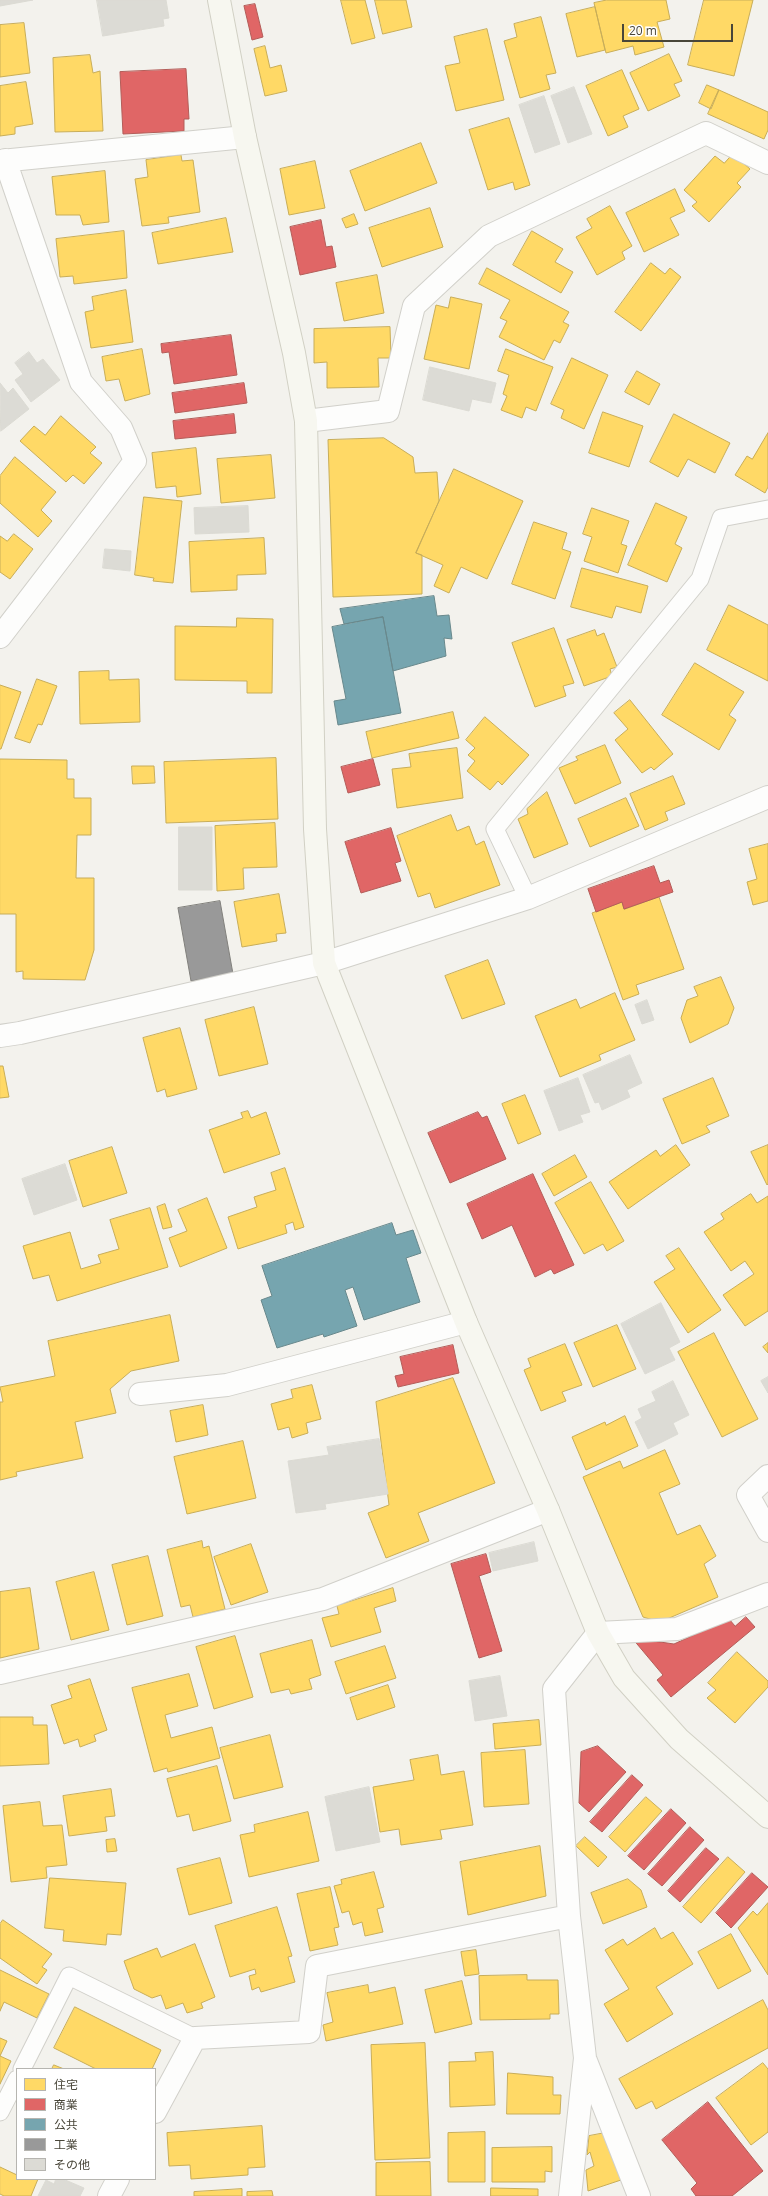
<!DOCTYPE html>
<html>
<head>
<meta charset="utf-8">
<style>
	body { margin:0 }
	#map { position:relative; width:768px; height:2196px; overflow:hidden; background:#f3f2ed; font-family:"Open Sans","Noto Sans JP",sans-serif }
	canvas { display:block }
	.legend { position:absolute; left:16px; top:2068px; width:140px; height:112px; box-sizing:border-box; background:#fff; border:1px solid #b6b5b0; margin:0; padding:5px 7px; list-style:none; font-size:12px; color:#494639 }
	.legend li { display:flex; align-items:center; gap:8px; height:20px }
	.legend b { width:20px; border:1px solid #b6b5b0 }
	.scale { position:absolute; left:622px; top:24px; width:111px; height:18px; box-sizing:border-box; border:2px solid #494639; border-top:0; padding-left:5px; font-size:12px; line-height:14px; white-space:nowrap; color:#494639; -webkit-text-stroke:3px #fff; paint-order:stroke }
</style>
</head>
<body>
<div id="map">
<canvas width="768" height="2196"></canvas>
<ul class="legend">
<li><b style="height:11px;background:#ffd966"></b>住宅</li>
<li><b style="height:11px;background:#e06666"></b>商業</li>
<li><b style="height:11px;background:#76a5af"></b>公共</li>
<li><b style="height:11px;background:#999"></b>工業</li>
<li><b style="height:11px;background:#dcdbd5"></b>その他</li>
</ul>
<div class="scale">20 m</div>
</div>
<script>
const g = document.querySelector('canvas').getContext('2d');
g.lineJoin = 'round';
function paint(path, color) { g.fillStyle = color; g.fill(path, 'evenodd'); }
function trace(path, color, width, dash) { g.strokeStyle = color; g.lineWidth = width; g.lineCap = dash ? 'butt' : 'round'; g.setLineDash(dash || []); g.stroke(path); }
const homes = new Path2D(`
	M341,0H365L375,38L352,44Z
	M375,0H406L412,27L383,34Z
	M607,0H666L670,19L657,22L664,47L635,55L633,46L606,53L594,3Z
	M704,0H753L734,76L688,65Z
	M595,7L605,50L577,57L566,14Z
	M541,17L556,73L546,75L550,89L520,98L504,41L517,37L514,24Z
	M24,23L30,73L0,77V25Z
	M487,29L504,100L456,111L445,66L460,63L454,37Z
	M265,46L270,68L281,65L287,91L265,96L254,49Z
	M669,54L682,81L674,84L680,96L648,111L630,73Z
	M90,55L93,73L100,71L103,131L55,132L53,58Z
	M622,70L639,109L623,116L628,127L608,136L586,86Z
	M26,82L33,124L15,127V134L0,136V86Z
	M707,85L719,90L711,109L699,103Z
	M719,90L768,112V130L764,139L708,114Z
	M509,118L530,185L515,190L513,182L488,190L469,130Z
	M421,143L437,183L365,211L350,171Z
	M733,154L750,169L737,183L741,187L709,222L692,206L697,202L684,190L715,156L724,163Z
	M181,155L182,161L193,160L200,212L168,217L169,223L142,226L135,179L148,177L146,160Z
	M315,161L325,208L289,215L280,169Z
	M105,171L109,222L83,225L80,215H56L52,177Z
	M675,189L685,211L670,218L679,235L644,252L626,213Z
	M610,206L632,246L622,252L625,259L597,275L576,237L592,228L587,219Z
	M430,208L443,247L382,267L369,228Z
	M354,214L358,224L346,228L342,219Z
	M226,218L233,252L158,264L152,233Z
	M124,231L127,278L74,284L73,276L60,277L56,239Z
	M532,231L563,249L555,262L573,272L561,293L513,265Z
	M651,263L665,274L670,268L681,277L641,331L615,312Z
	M487,268L569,312L563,322L569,325L560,343L554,340L544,360L499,337L507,321L500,318L510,300L479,284Z
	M377,275L384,313L344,321L336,283Z
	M126,290L133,342L91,348L85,312L94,310L92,297Z
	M451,297L482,304L469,369L424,359L436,305L448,308Z
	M390,327L391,358H378L379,387L327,388V362L314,363V329Z
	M142,349L150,394L125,401L119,379L106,381L102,357Z
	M506,349L553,367L536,411L526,407L522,418L501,410L507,396L503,394L509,375L498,371Z
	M572,358L608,375L584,429L561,418L564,410L551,404Z
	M637,371L660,384L649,405L625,392Z
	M603,412L643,426L629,467L589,453Z
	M674,414L730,443L715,473L688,459L678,477L650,462Z
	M61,416L96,447L90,453L102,463L84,484L73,475L66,482L20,441L34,426L45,435Z
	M768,433V487L765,493L735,475L747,456L752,459Z
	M384,438L413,457L415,473L437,472L439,501L416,553L422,555V594L333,597L328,440Z
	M196,448L201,494L177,497L176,486L156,488L152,453Z
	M271,455L275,498L221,503L217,459Z
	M15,457L56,492L41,510L52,521L38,537L0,503V476Z
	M454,469L523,501L487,579L461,567L449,593L434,586L443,565L416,553Z
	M144,497L182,501L173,583L153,581L154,578L135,575Z
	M656,503L687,517L675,544L682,548L667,582L628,565Z
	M592,508L629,521L621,544L627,546L618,573L584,561L592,537L583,534Z
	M534,522L567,533L562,549L571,552L555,599L512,584Z
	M14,534L33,549L10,579L0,572V536L7,541Z
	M264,538L266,574L237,575V590L191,592L189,542Z
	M582,568L648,586L641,613L616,606L612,618L571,607Z
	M729,605L768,625V681L707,650Z
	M237,618L273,619L272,693H247V681L175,680V626L236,627Z
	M554,628L574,683L563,686L566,696L535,707L512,643Z
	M595,630L597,636L604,633L617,667L610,669L612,676L584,686L567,640Z
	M695,663L744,692L729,715L736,720L719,750L662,715Z
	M109,671V680L139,679L140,722L80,724L79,672Z
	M37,679L57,686L42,725L38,724L30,743L15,738Z
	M0,685L21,692L1,749H0Z
	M630,700L673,754L654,770L651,767L642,773L615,740L628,729L614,713Z
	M453,712L459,738L372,758L366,732Z
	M485,717L529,755L502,785L498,781L490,790L467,771L475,761L468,755L475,748L466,740Z
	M605,745L621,783L575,804L559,768L578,760L576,757Z
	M457,748L463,798L397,808L392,769L411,767L409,754Z
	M276,758L278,819L166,823L164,762Z
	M0,759L67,760V779H74V798H91V835H77L76,878H94V950L85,980L23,979V971L16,972V914H0Z
	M132,766H154L155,783L133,784Z
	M673,776L685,804L665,812L668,820L645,830L630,794Z
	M547,792L568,844L534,858L518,819L528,814L527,809Z
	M626,798L639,826L590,847L578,819Z
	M451,815L457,831L469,826L476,845L484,841L500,885L435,908L430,893L418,897L397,836Z
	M275,823L277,867L243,868L244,889L217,891L215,826Z
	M768,844V901L753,905L747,882L757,879L749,849Z
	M279,894L286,933L276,934L277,941L242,947L234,902Z
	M659,897L684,969L636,985L639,994L623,1000L592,913L622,902L624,909Z
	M488,960L505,1004L462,1019L445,976Z
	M721,977L734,1008L728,1024L690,1043L681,1018L687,1000L698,996L694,987Z
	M615,993L635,1040L599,1055L601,1060L560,1077L535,1016L576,999L580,1008Z
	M254,1007L268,1064L219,1076L205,1020Z
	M180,1028L197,1089L167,1097L165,1089L157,1092L143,1038Z
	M0,1066H3L9,1097L0,1098Z
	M713,1078L729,1116L706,1126L710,1132L682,1144L663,1099Z
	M525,1095L541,1134L518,1144L502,1104Z
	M248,1111L251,1118L266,1112L280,1154L224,1173L209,1130L243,1118L241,1113Z
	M676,1145L690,1165L628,1209L609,1182L656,1150L660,1156Z
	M768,1145V1184L767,1185L751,1152Z
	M112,1147L127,1193L83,1207L69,1161Z
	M575,1155L587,1177L554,1196L542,1174Z
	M285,1168L304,1227L295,1230L293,1222L285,1225L287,1233L238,1249L228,1217L257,1207L254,1197L276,1190L271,1173Z
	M591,1182L624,1241L607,1251L603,1244L584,1254L555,1203Z
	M751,1194L757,1203L768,1196V1311L745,1326L723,1295L754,1274L745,1261L731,1271L704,1232L724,1219L721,1214Z
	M207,1198L227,1248L180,1267L169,1238L187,1231L178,1210Z
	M165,1204L172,1227L163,1229L157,1207Z
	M150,1208L168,1267L57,1301L49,1275L33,1279L23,1246L70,1232L81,1269L101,1263L98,1255L119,1249L110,1220Z
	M679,1248L721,1310L688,1333L654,1282L675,1269L666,1256Z
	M170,1315L179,1361L131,1371L110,1389L116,1413L75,1422L83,1458L16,1472L17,1476L0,1480V1402H3L0,1387L55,1376L48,1341Z
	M617,1325L636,1369L593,1387L574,1343Z
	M714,1333L758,1419L722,1437L678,1352Z
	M768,1343V1353L763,1347Z
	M565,1344L582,1385L562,1392L566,1401L541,1411L524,1370L531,1367L528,1359Z
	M453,1378L495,1483L418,1513L429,1541L386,1558L368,1513L389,1505L376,1402Z
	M312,1385L321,1419L306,1423L308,1433L292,1438L289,1427L278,1430L271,1404L293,1398L291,1390Z
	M203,1405L208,1435L176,1442L170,1411Z
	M625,1416L638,1446L586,1470L572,1437L605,1422L606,1425Z
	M243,1441L256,1498L187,1514L174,1457Z
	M665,1450L680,1484L659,1493L677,1535L700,1525L716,1556L704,1564L718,1597L660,1622L643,1617L583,1477L620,1461L623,1468Z
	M202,1541L203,1548L209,1546L225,1609L193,1617L190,1605L181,1607L167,1550Z
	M251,1544L268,1592L231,1605L214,1557Z
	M148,1556L163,1616L127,1625L112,1565Z
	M94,1572L109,1630L71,1640L56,1582Z
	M30,1588L39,1649L0,1658V1592Z
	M393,1588L396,1601L374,1608L381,1632L331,1647L322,1618L339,1614L337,1606Z
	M235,1636L253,1697L214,1709L196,1647Z
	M312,1640L321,1675L309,1679L312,1689L291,1694L289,1689L271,1693L260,1654Z
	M385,1646L396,1678L346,1694L335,1662Z
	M737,1652L768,1681V1687L735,1723L707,1698L716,1690L708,1683Z
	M189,1674L198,1706L165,1715L171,1738L212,1727L220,1758L168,1772L167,1768L154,1772L132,1688Z
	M90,1679L107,1730L94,1735L96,1741L80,1747L78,1739L64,1744L51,1705L72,1698L68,1686Z
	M388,1685L395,1707L357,1720L350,1698Z
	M0,1717H33V1725H47L49,1764L0,1766Z
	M539,1720L541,1745L495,1749L493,1724Z
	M270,1735L283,1787L234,1799L220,1748Z
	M525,1750L529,1804L484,1807L481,1753Z
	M438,1755L441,1775L464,1771L473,1825L440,1830L442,1839L401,1845L399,1829L380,1832L373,1787L414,1780L410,1760Z
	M217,1766L231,1821L193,1831L189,1814L177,1817L167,1779Z
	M111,1789L115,1816L105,1817L107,1831L69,1836L63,1796Z
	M646,1797L662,1811L625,1852L609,1837Z
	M40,1802L43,1826L62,1825L67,1865L46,1867L47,1878L11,1882L3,1806Z
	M308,1812L319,1861L249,1877L240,1835L255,1832L254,1825Z
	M585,1837L607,1857L598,1867L576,1846Z
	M115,1839L117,1851L107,1852L106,1840Z
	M540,1846L546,1896L468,1915L460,1862Z
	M728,1857L745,1872L701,1923L683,1907Z
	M220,1858L232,1903L189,1915L177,1869Z
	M374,1872L384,1907L377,1909L383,1932L365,1936L362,1922L353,1925L349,1911L342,1913L334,1886L342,1884L341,1880Z
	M50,1878L126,1883L121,1935L107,1934L106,1945L63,1941L64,1930L45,1928Z
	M628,1879L641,1890L647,1907L603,1924L591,1893Z
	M330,1887L339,1927L334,1928L338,1945L310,1951L297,1894Z
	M768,1903V1975L738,1928L753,1911L757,1915Z
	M277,1907L292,1956L288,1957L295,1982L261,1992L259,1987L252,1990L249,1976L256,1974L255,1969L230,1977L215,1926Z
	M3,1920L52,1954L42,1967L47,1970L37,1984L0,1958V1924Z
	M655,1928L661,1939L673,1932L693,1964L656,1987L673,2014L627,2042L604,2004L629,1989L605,1950L623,1939L627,1945Z
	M731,1934L751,1971L718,1989L698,1952Z
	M195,1944L215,1997L201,2003L203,2008L187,2013L183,2003L166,2009L161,1995L152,1998L134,1989L124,1961L157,1948L161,1957Z
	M476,1950L479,1974L465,1976L461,1952Z
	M0,1970L49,1994L37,2018L4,2002L0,2011Z
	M527,1975V1980H558L559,2014H550V2019L480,2020L479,1976Z
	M462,1981L472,2024L435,2033L425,1990Z
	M368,1985L369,1993L395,1987L403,2024L326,2041L323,2025L333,2022L327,1993Z
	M763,2000L768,2010V2048L656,2109L652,2101L636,2109L619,2079Z
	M75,2007L161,2050L152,2069H96L54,2048Z
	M0,2038L7,2041L0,2056L11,2061L0,2084Z
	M425,2043L430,2158L375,2160L371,2045Z
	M493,2052L495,2105L450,2107L449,2062L476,2061L475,2053Z
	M763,2063L768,2069V2132L751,2145L716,2098Z
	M54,2065L64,2069H52Z
	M508,2073L553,2077V2095H561L560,2114H507Z
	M262,2126L265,2167L248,2168V2175L191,2179L190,2165L169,2166L167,2133Z
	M485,2132V2182H448V2133Z
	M605,2133L621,2180L588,2191L586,2170L594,2166L590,2152L587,2155L589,2136Z
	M552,2147V2172L545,2171V2182H492V2148Z
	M430,2162L431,2196H376V2163Z
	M0,2167L17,2175V2179H38L31,2196H4L0,2194Z
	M491,2188L538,2189V2196H491Z
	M242,2189V2196H194V2192Z
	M272,2191L273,2196H247V2192Z`);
const shops = new Path2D(`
	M255,4L263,37L252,40L244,6Z
	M186,69L189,119H184V131L123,134L120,72Z
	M321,220L326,247L332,246L336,267L300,275L290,227Z
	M231,335L237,375L174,384L169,352L162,353L161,344Z
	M244,383L247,403L175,413L172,393Z
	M234,414L236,433L175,439L173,421Z
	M373,759L380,785L348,793L341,767Z
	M391,828L401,861L395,863L401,881L361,893L345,842Z
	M654,866L660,883L669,880L673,892L624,909L622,902L596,912L588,889Z
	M478,1112L482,1118L487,1116L506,1159L450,1183L428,1133Z
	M533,1174L574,1265L554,1274L551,1269L535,1277L512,1225L482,1239L467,1204Z
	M453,1345L459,1373L398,1387L395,1376L404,1374L400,1357Z
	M486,1554L491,1572L479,1576L502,1651L479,1658L451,1564Z
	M746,1617L755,1627L671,1697L657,1680L663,1675L632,1638L674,1644L729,1619L735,1626Z
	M598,1746L626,1772L589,1812L579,1803L581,1752Z
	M632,1775L643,1785L602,1832L590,1822Z
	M671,1809L686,1823L644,1870L628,1856Z
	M690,1827L704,1840L662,1886L648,1874Z
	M706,1848L719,1859L680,1902L668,1891Z
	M752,1873L768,1887L731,1928L716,1913Z
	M708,2102L763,2171L732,2196H696L691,2189L697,2183L662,2140Z`);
const public = new Path2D(`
	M434,596L437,616L449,615L452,639L444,638L446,656L393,671L383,617L344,624L340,609Z
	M383,617L401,713L338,725L334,701L346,699L332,627Z
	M392,1223L396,1235L413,1230L421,1253L406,1258L420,1302L364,1320L353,1287L345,1290L357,1326L324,1337L323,1334L277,1348L261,1300L272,1296L262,1266Z`);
const industry = new Path2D(`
	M220,901L233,974L191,981L178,908Z`);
const building = new Path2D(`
	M0,0H33L0,6Z
	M97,0H166L169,18L163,19L164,26L103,36Z
	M574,87L592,134L568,143L551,96Z
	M544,96L560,144L535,153L519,105Z
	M29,352L37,363L43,359L60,380L31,402L15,380L23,374L15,363Z
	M430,367L496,383L491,403L472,399L469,411L423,400Z
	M0,383L8,393L13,388L29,409L1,431Z
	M248,506L249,532L195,534L194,508Z
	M105,549L131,551L130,571L103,568Z
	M179,827H212V890H179Z
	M647,1000L654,1020L642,1024L635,1005Z
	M630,1055L642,1083L627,1090L630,1097L602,1110L599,1102L595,1103L583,1075Z
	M578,1078L590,1112L580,1115L583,1122L559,1131L544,1091Z
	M65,1164L77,1200L34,1215L22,1179Z
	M661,1303L680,1342L669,1348L675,1360L645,1374L621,1324Z
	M768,1377V1393L761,1381Z
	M673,1381L689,1415L673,1423L678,1434L648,1449L635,1422L642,1418L638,1409L656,1401L652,1392Z
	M379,1439L388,1494L325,1504L326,1509L296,1513L288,1461L329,1455L327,1447Z
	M534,1542L538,1561L493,1571L489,1553Z
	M500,1676L507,1716L475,1721L469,1681Z
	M369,1787L380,1842L336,1851L325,1797Z
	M56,2179H63L84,2188L80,2196H38L46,2180L54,2184Z`);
const lane = new Path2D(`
	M528,898L495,829L700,579L721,518L768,509
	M22,2069L69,1976L195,2038
	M0,2112L17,2079`);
const street = new Path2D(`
	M0,161L245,137
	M306,421L388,411L414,306L489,236L706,133L768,163
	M0,637L135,461L121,428L81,382L5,160
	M0,1036L20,1033L324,963L528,898L768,797
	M140,1394L227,1385L466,1322
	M768,1476L748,1495L768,1531
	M0,1673L323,1599L548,1510
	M586,2061L639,2196
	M155,2112L195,2038L309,2032L317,1966L569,1916
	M109,2196L118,2179
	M570,2196L585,2058L569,1916L554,1689L598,1633L677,1629L768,1594`);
const secondary = new Path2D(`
	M219,0L245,137L294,353L306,421L315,829L324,963L466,1322L548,1510L598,1633L624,1678L679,1739L768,1817`);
paint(homes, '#ffd966');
trace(homes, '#c8ad58', 1);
paint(shops, '#e06666');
trace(shops, '#b35c58', 1);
paint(public, '#76a5af');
trace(public, '#68888c', 1);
paint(industry, '#999');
trace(industry, '#81807c', 1);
paint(building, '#dcdbd5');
trace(building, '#dbdad3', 1);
trace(lane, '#d1d0ca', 19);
trace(street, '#d1d0ca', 24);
trace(secondary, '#d1d0c4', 24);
trace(lane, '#fdfdfc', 17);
trace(street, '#fdfdfc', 22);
trace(secondary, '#f7f7f0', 22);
</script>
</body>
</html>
